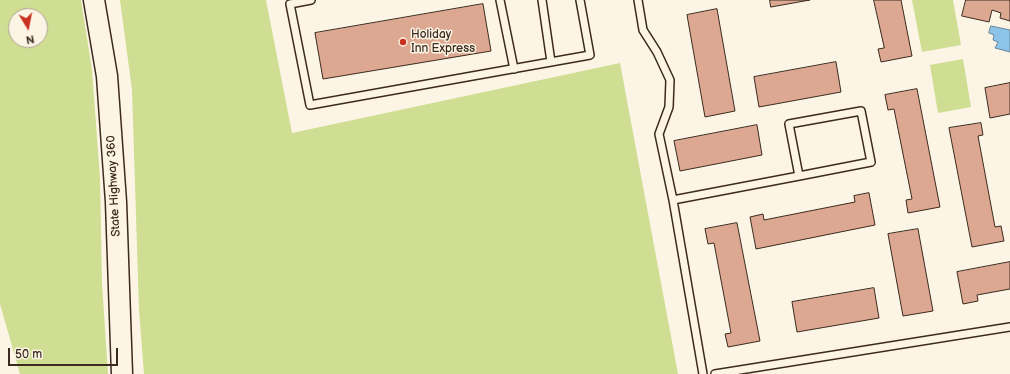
<!DOCTYPE html>
<html>
<head>
<meta charset="utf-8">
<style>
	body { margin:0 }
	#map { position:relative; width:1010px; height:374px; overflow:hidden; background:#fcf5e5; font-family:"Balsamiq Sans",sans-serif }
	canvas { display:block }
	.north { position:absolute; left:8px; top:8px; width:40px; height:40px; box-sizing:border-box; background:#fcf5e5; border:1px solid #afa495; border-radius:50%; rotate:170deg; font-size:11px; font-weight:700; line-height:16px; text-align:center; color:#3b2a1e }
	.north::after { content:''; display:block; margin:auto; width:14px; height:18px; background:#c8321e; clip-path:polygon(50% 0,100% 100%,50% 72%,0 100%) }
	.scale { position:absolute; left:8px; top:348px; width:110px; height:18px; box-sizing:border-box; border:2px solid #3b2a1e; border-top:0; padding-left:5px; font-size:12px; line-height:14px; white-space:nowrap; color:#3b2a1e; -webkit-text-stroke:3px #fcf5e5; paint-order:stroke }
</style>
</head>
<body>
<div id="map">
<canvas width="1010" height="374"></canvas>
<div class="north">N</div>
<div class="scale">50 m</div>
</div>
<script>
const g = document.querySelector('canvas').getContext('2d');
g.lineJoin = 'round';
function paint(path, color) { g.fillStyle = color; g.fill(path, 'evenodd'); }
function trace(path, color, width, dash) { g.strokeStyle = color; g.lineWidth = width; g.lineCap = dash ? 'butt' : 'round'; g.setLineDash(dash || []); g.stroke(path); }
function write(font, color, halo, rows, align = 'center') {
  g.font = font + ' "Balsamiq Sans",sans-serif'; g.lineWidth = 3; g.setLineDash([]); g.textBaseline = 'middle'; g.strokeStyle = halo; g.fillStyle = color; for (const [text, x, y, turn = 0] of rows) {
    g.save(); g.translate(x, y); g.rotate((+turn || 0) * Math.PI / 180); g.textAlign = isNaN(turn) ? turn : align; if (halo) g.strokeText(text, 0, 0); g.fillText(text, 0, 0); g.restore();
  }
}
const green = new Path2D(`
	M0,0H81L92,70L100,178L102,283L108,374H20L0,304ZM16,16H40V40H16Z
	M120,0H266L292,133L620,63L678,374H144L139,310L132,90Z
	M912,0H953L961,45L922,52Z
	M963,59L971,107L938,113L930,65Z`);
const water = new Path2D(`
	M991,26L1010,30V52L995,48L998,42L993,40L994,35L989,33Z`);
const building = new Path2D(`
	M770,0H810L771,7Z
	M874,0H901L912,56L881,62L878,49L884,48Z
	M966,0H1010V21L1000,18L1001,13L992,10L989,22L962,16Z
	M483,4L491,51L323,79L315,33Z
	M717,9L735,111L705,117L687,15Z
	M836,62L841,92L759,107L754,77Z
	M1010,83V114L990,118L985,88Z
	M917,89L940,207L908,213L906,200L912,199L894,109L888,110L885,95Z
	M981,123L983,135L978,136L995,227L1001,226L1004,241L972,247L949,128Z
	M757,125L762,155L680,171L674,141Z
	M869,193L875,225L756,249L750,217L763,214L764,220L855,202L854,196Z
	M737,223L760,341L728,347L725,334L731,333L714,243L708,244L705,229Z
	M918,229L933,311L903,316L888,234Z
	M1010,262V289L977,295L978,301L963,304L957,272Z
	M874,288L879,318L797,332L792,302Z`);
const service = new Path2D(`
	M311,0L290,4L310,105L590,55L580,0
	M500,0L514,69
	M542,0L551,62
	M638,0L643,30L657,52L670,80L669,107L659,134L673,200L703,374
	M861,111L871,162L799,176L789,124Z
	M673,200L799,176
	M715,374L1010,327`);
const secondary = new Path2D(`
	M94,0L107,76L116,202L122,374`);
const markers = [
	[403,42,4,"#c8321e"]
];
const poiNames = [
	["Holiday",411,35],
	["Inn Express",411,49]
];
const streetNames = [
	["State Highway 360",114,186,-93]
];
paint(green, '#cfde92');
paint(water, '#8bc3e9');
trace(water, '#6b8698', 1);
paint(building, '#dda892');
trace(building, '#3b2a1e', 1);
trace(service, '#3b2a1e', 10);
trace(secondary, '#3b2a1e', 23);
trace(service, '#fcf5e5', 7);
trace(secondary, '#fcf5e5', 20);
for (const [x, y, r, color] of markers) { const dot = new Path2D(); dot.arc(x, y, r, 0, 2 * Math.PI); g.fillStyle = color; g.fill(dot); trace(dot, '#fcf5e5', 1.5); }
write('12px', '#3b2a1e', '#fcf5e5', poiNames, 'left');
write('12px', '#3b2a1e', '#fcf5e5', streetNames);
</script>
</body>
</html>
